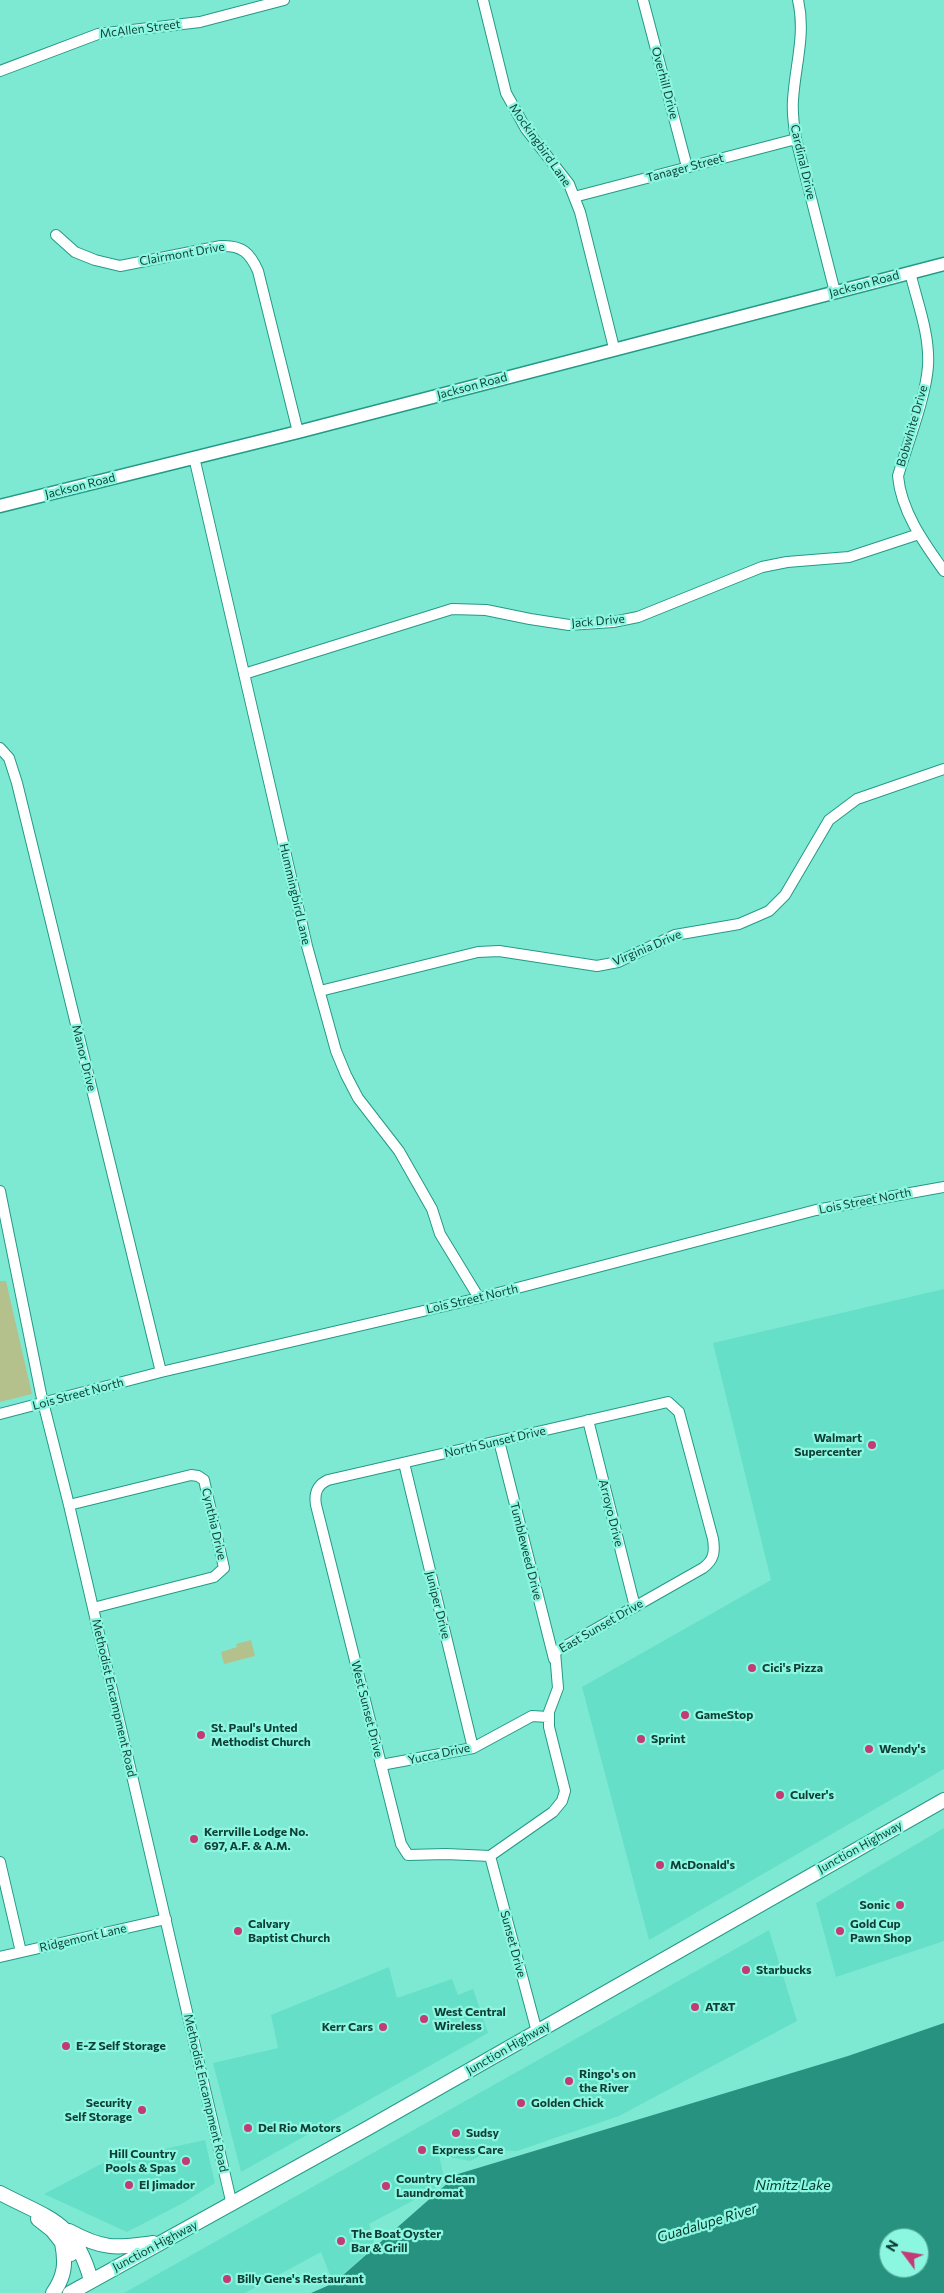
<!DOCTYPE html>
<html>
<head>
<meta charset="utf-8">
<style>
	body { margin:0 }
	#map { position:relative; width:944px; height:2293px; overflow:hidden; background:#7ee9d3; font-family:Commissioner,sans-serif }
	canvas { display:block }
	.north { position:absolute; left:879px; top:2228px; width:50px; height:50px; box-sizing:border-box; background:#8cf7e0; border:1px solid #5aad9c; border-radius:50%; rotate:301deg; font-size:14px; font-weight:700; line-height:20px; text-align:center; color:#0e3e36 }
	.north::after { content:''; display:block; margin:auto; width:18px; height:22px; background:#c43a75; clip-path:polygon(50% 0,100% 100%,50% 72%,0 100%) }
</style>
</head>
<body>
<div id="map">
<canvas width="944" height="2293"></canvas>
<div class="north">N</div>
</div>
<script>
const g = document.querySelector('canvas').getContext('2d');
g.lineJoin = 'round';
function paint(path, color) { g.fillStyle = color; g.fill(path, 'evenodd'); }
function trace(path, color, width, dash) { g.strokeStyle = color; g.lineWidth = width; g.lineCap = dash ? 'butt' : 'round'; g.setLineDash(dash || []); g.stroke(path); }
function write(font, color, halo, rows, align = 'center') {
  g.font = font + ' Commissioner,sans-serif'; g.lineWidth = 4.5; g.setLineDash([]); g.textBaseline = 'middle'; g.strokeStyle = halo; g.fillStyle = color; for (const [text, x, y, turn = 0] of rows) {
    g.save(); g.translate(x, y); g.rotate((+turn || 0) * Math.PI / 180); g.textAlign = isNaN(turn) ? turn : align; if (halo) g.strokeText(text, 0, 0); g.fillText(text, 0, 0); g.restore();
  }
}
const built = new Path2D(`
	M944,1289V1769L649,1940L582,1687L771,1580L713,1343Z
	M944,1828V1941L836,1977L816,1903Z
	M769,1930L797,2021L619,2116L517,2151L492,2150L470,2161L439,2155L444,2178L432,2193L414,2200L369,2224L375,2246L333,2283L321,2252L245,2293H124Z
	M389,1967L397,1998L452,1979L458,1995L473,1989L488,2033L241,2172L213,2063L278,2048L271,2015Z
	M205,2140L215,2183L183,2203L127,2232L44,2194L105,2162Z`);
const green = new Path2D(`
	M0,1281H6L32,1394L0,1402Z
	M251,1640L255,1656L224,1664L221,1652L237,1647L236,1644Z`);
const water = new Path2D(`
	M944,2023V2293H311L334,2283L458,2174L848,2056ZM889,2238H919V2268H889Z`);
const minor = new Path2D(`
	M483,0L506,93L526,129L569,184L580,212L614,348
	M643,0L687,167
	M798,0C806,34 795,66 793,100C792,113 794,127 796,139L835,292
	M0,71L98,34L200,22L284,0
	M574,197L796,139
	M56,235L75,252L95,260L120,266L221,246C242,245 250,253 258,271L298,432
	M910,272C917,302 930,334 928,366C926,397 907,445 898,476C901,511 924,543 944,571
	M194,457L307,946L336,1051L346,1075L358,1098L399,1151L432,1209L440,1234L479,1298
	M244,674L452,609L486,610L530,619L569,625L613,622L638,617L762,567L787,562L849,557L919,534
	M0,748L9,758L17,783L161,1372
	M320,991L478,952L499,951L597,966L618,962L675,935L739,924L769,911L785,895L829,820L857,799L944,769
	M0,1191L41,1394L69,1505L232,2205
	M668,1402L679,1412L713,1539C715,1552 714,1560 703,1568L555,1652L558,1688L549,1712V1727L565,1791L562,1801L553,1812L490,1856L446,1854L408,1855L401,1844L316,1505C314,1493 317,1485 328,1480Z
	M0,1414L161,1372L479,1298L816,1210L944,1187
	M588,1420L635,1607
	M499,1441L554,1659
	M404,1463L473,1748
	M69,1505L191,1475L198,1476L204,1480L224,1568L214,1577L93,1608
	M381,1765L473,1748L532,1716L548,1717
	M490,1856L537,2032
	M0,1862L21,1952
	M0,1957L166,1919`);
const tertiary = new Path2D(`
	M0,506L298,432L944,264`);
const secondary = new Path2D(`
	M0,2193C49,2219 74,2220 91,2280
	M38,2219L52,2230L71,2254
	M69,2231C104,2250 115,2248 153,2243
	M53,2293C65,2276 66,2263 62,2243
	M70,2293L368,2128L944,1800`);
const markers = [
	[872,1445,5,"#c43a75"],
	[752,1668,5,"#c43a75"],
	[685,1715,5,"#c43a75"],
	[201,1735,5,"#c43a75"],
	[641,1739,5,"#c43a75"],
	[869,1749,5,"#c43a75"],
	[780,1795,5,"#c43a75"],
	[194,1839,5,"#c43a75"],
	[660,1865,5,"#c43a75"],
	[900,1905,5,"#c43a75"],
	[238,1931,5,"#c43a75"],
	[840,1931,5,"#c43a75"],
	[746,1970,5,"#c43a75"],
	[695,2007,5,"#c43a75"],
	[424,2019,5,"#c43a75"],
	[383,2027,5,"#c43a75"],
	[66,2046,5,"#c43a75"],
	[569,2081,5,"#c43a75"],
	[521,2103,5,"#c43a75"],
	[142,2110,5,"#c43a75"],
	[248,2128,5,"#c43a75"],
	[456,2133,5,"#c43a75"],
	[422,2150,5,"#c43a75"],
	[186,2161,5,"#c43a75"],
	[129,2185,5,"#c43a75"],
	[386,2186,5,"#c43a75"],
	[341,2241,5,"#c43a75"],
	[227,2279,5,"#c43a75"]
];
const streetNames = [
	["McAllen Street",140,29,-7],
	["Overhill Drive",665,83,75],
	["Mockingbird Lane",540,145,55],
	["Cardinal Drive",803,162,77],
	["Tanager Street",685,168,-15],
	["Clairmont Drive",182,254,-10],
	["Jackson Road",864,284,-15],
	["Jackson Road",472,386,-15],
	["Bobwhite Drive",912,426,-74],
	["Jackson Road",80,486,-14],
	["Jack Drive",598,621,-5],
	["Hummingbird Lane",295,894,77],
	["Virginia Drive",647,948,-23],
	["Manor Drive",84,1058,76],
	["Lois Street North",865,1201,-11],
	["Lois Street North",472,1299,-13],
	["Lois Street North",78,1394,-15],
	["North Sunset Drive",495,1442,-13],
	["Arroyo Drive",611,1513,76],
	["Cynthia Drive",214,1524,77],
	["Tumbleweed Drive",526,1551,76],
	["Juniper Drive",438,1605,76],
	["East Sunset Drive",601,1626,-30],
	["Methodist Encampment Road",114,1698,77],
	["West Sunset Drive",367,1709,76],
	["Yucca Drive",439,1754,-12],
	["Junction Highway",860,1847,-29],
	["Ridgemont Lane",83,1938,-13],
	["Sunset Drive",513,1944,75],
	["Junction Highway",508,2048,-30],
	["Methodist Encampment Road",206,2093,77],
	["Junction Highway",155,2246,-28]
];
const poiNames = [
	["Walmart",862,1438,"right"],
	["Supercenter",862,1452,"right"],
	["Cici's Pizza",762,1668],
	["GameStop",695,1715],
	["St. Paul's Unted",211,1728],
	["Methodist Church",211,1742],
	["Sprint",651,1739],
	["Wendy's",879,1749],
	["Culver's",790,1795],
	["Kerrville Lodge No.",204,1832],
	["697, A.F. & A.M.",204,1846],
	["McDonald's",670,1865],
	["Sonic",890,1905,"right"],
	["Calvary",248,1924],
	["Baptist Church",248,1938],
	["Gold Cup",850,1924],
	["Pawn Shop",850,1938],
	["Starbucks",756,1970],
	["AT&T",705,2007],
	["West Central",434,2012],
	["Wireless",434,2026],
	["Kerr Cars",373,2027,"right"],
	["E-Z Self Storage",76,2046],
	["Ringo's on",579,2074],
	["the River",579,2088],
	["Security",132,2103,"right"],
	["Self Storage",132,2117,"right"],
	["Golden Chick",531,2103],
	["Del Rio Motors",258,2128],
	["Sudsy",466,2133],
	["Express Care",432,2150],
	["Hill Country",176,2154,"right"],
	["Pools & Spas",176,2168,"right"],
	["Country Clean",396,2179],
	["Laundromat",396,2193],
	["El Jimador",139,2185],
	["The Boat Oyster",351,2234],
	["Bar & Grill",351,2248],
	["Billy Gene's Restaurant",237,2279]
];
const waterNames = [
	["Nimitz Lake",793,2185],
	["Guadalupe River",707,2223,-17]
];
paint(built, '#65dfc7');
paint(green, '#b5c18d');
paint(water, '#289280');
trace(minor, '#239a86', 12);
trace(tertiary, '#239a86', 15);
trace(secondary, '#239a86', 16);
trace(minor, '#fff', 10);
trace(tertiary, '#fff', 12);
trace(secondary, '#fff', 14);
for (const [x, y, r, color] of markers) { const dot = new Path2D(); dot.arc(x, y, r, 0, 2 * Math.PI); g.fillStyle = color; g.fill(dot); trace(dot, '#8cf7e0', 2); }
write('12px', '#0e3e36', '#8cf7e0', streetNames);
write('bold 12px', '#0e3e36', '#8cf7e0', poiNames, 'left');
write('italic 14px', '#04342c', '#8cf7e0', waterNames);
</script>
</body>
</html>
